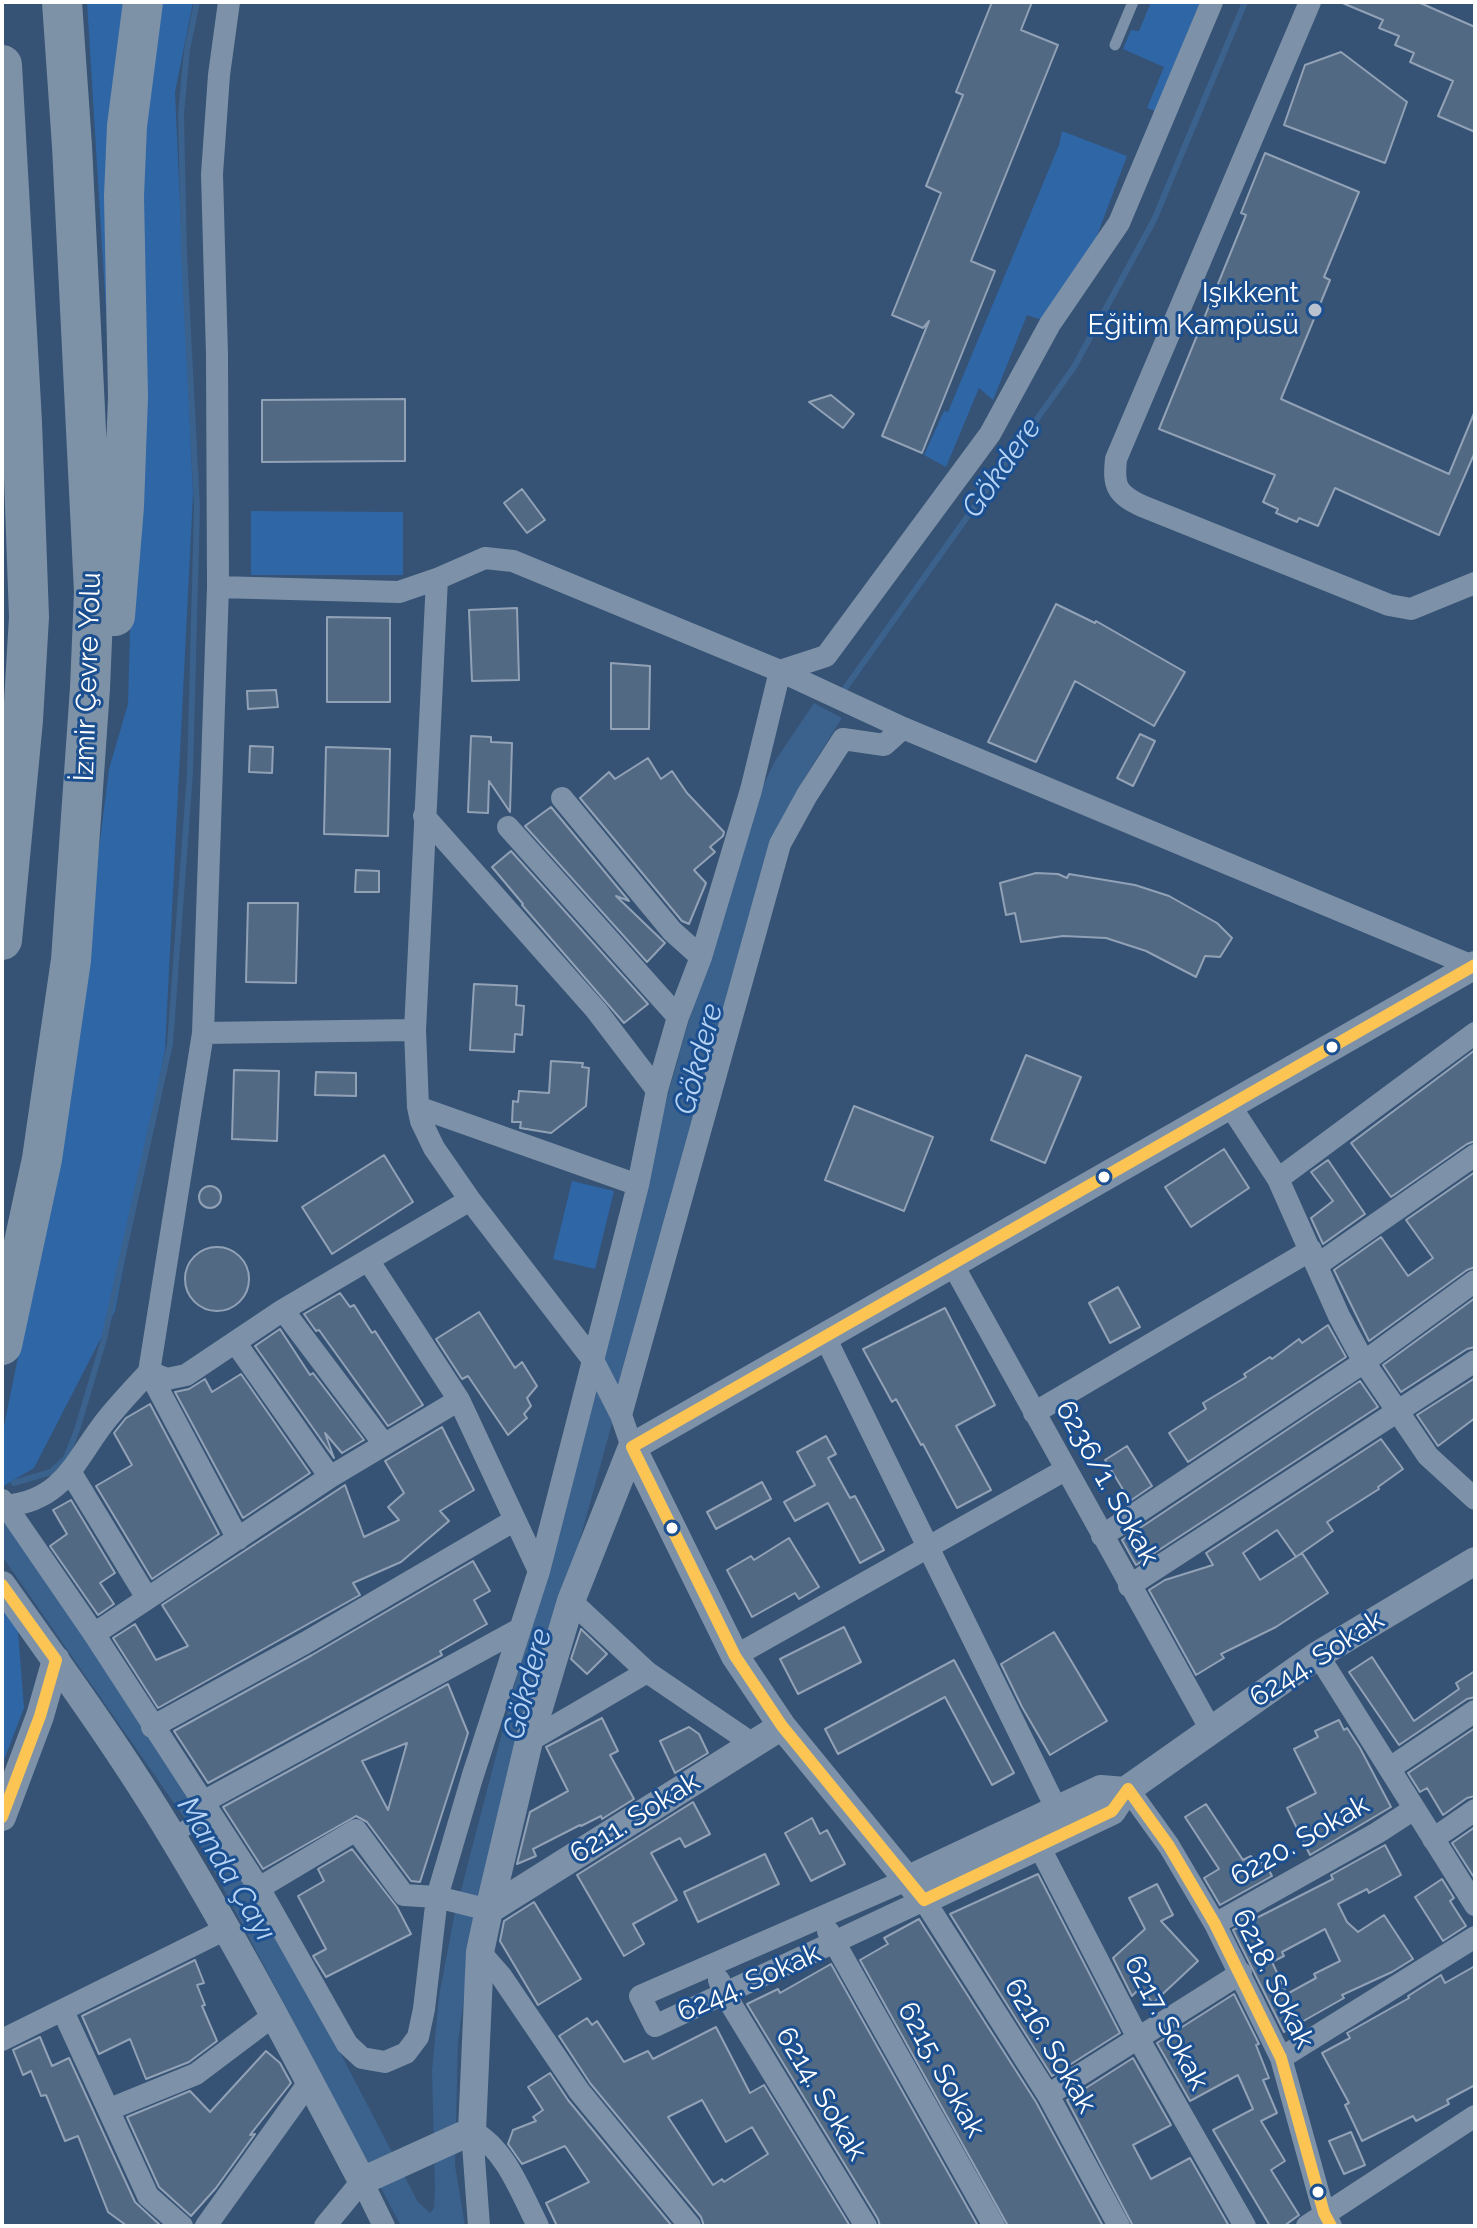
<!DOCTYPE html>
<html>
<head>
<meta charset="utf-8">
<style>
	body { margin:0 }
	#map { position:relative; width:1477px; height:2228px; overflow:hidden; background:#365274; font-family:Raleway,sans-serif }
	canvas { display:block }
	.frame { position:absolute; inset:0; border:4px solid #fff; pointer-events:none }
</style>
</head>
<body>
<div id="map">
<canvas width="1477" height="2228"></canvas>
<div class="frame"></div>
</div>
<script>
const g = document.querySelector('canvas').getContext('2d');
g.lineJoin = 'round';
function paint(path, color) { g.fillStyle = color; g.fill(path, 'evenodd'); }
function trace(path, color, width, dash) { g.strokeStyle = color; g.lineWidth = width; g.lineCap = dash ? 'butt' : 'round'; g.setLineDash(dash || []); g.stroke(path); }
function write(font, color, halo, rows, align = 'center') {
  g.font = font + ' Raleway,sans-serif'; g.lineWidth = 6; g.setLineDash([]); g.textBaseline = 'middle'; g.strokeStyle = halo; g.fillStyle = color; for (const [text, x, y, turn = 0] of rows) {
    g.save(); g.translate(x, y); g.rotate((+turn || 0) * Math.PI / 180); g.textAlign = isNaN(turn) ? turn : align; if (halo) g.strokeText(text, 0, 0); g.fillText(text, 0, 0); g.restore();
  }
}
const green = new Path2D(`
	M87,2H130L108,344Z
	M158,2H193L175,92L193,494L165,1050L115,1311L34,1468L2,1487V1436L63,1135L109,769L128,704L138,329L132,206Z
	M1151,2H1200L1155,111L1147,108L1164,67L1123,49L1131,30L1139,31Z
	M1062,131L1127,156L1092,249L1042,320L1027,315L993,400L979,388L946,467L924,455L944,411L948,412L1059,145Z
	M251,511L403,512V575H251Z
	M572,1181L614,1191L595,1269L553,1259Z
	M2,1607L18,1631L24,1708L2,1765Z`);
const water = new Path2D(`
	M814,703L842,718L802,782L772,844L475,1920L458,2041L455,2165L465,2226H401L192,1829L2,1556V1511L255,1889L418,2202L430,2213L434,2208L435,2190L432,2071L439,1996L454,1917L669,1090L748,816L775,761Z`);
const stream = new Path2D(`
	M841,694L1074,367L1154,220L1245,2
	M14,1483L51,1472L66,1458L77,1430L104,1339L170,1044L190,773L197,507L184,253L181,114L187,50L197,2`);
const building = new Path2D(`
	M992,2H1032L1021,30L1058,45L971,261L995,271L922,453L882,436L929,321L923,328L892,315L941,193L926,186L963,95L956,92Z
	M1340,2H1418L1475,27V132L1438,116L1453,81L1410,62L1414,53L1395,45L1399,36L1379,28L1383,20Z
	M1341,52L1407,102L1385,163L1284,125L1305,65Z
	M1265,153L1359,192L1324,277L1330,280L1281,399L1449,474L1475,411V452L1439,535L1335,488L1318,526L1299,518L1297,522L1276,513L1278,509L1263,502L1275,475L1159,429L1246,215L1241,213Z
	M831,395L854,414L843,428L809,402Z
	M405,399V461L262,462V400Z
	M522,489L545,520L527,533L504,503Z
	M1056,604L1095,623L1096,621L1185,672L1154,726L1075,681L1036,762L988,742Z
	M517,608L519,680L472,681L469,610Z
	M327,617L390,618V702H327Z
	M611,663L650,666L649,729H611Z
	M276,690L278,707L248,709L247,691Z
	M1140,734L1155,741L1133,786L1117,778Z
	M471,736L491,737V742L512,743L510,812L489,781L488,813L468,812Z
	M250,746L273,747L272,773L249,772Z
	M326,747L390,749L388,836L324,834Z
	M648,758L661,779L672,771L687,793L724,832L723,836L710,847L715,852L694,870L706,883L689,924L682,921L580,798L609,772L615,779Z
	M551,807L629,901L616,896L665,943L647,962L525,826Z
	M511,851L648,1004L624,1023L522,905L523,904L492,867Z
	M356,870L379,871V892H355Z
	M1036,873L1058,874L1067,878L1069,874L1135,885L1169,896L1217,923L1232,938L1220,957L1205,956L1196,977L1146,951L1106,938L1063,936L1021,942L1015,913L1006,915L1000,883Z
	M248,903H298L296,983L246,982Z
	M474,984L517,986L516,1005L524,1006L522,1035L515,1034L514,1052L470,1050Z
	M1475,1050V1141L1467,1144L1391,1197L1351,1143Z
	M1026,1055L1081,1077L1045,1163L991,1140Z
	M551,1061L583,1063L582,1067L589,1068L586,1106L551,1133L520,1128L521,1122H512L513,1101L518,1102L519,1091L549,1093Z
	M234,1070L279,1071L277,1141L232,1139Z
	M316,1072L356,1073V1096L315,1095Z
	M854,1106L933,1137L904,1211L825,1180Z
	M1224,1149L1249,1188L1191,1227L1165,1187Z
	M384,1155L413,1202L332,1254L302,1207Z
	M1328,1160L1365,1214L1323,1244L1311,1218L1333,1201L1311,1172Z
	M1475,1172V1267L1467,1270L1369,1341L1334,1270L1381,1237L1408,1276L1433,1258L1406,1220Z
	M199 1197a11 11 0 1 1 22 0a11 11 0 1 1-22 0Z
	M185 1279a32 32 0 1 1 64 0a32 32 0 1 1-64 0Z
	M1118,1287L1140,1327L1110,1343L1089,1303Z
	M340,1293L350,1307L354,1305L372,1333L375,1331L423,1405L388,1426L319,1330L316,1331L304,1314Z
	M1475,1298V1347L1467,1349L1401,1392L1383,1365Z
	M945,1308L995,1405L956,1426L991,1490L957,1508L923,1444L921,1445L896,1399L892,1402L863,1349Z
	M479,1312L515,1368L522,1362L537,1386L527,1398L531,1406L524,1414L527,1418L508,1435L468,1376L462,1379L436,1339Z
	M1328,1325L1346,1357L1188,1462L1169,1433L1206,1409L1203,1403L1246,1377L1244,1374L1270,1357L1272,1359L1299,1339L1302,1343Z
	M280,1329L310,1375L313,1373L364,1440L342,1453L325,1433L334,1458L255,1346Z
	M241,1374L310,1473L243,1518L175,1392L189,1389L205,1379L212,1392Z
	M1475,1378V1418L1438,1446L1417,1415Z
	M1360,1381L1378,1407L1136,1565L1122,1540Z
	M150,1404L219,1534L152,1579L96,1486L132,1465L114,1433L126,1418Z
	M442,1427L474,1490L440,1511L449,1521L401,1562L353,1583L360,1595L158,1708L113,1638L135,1624L156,1660L188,1646L162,1605L345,1485L364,1537L399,1520L388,1507L404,1493L385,1461Z
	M826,1436L836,1454L828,1458L850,1498L855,1496L884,1550L860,1563L828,1503L795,1521L784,1502L815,1485L797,1452Z
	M1381,1439L1403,1469L1378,1487L1379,1489L1327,1522L1333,1531L1296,1557L1277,1530L1243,1553L1260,1580L1302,1553L1328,1593L1276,1627L1221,1654L1224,1658L1196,1675L1149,1590L1165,1580L1213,1565L1206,1553Z
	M1127,1446L1152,1486L1130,1501L1105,1460Z
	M762,1482L771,1499L716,1529L707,1512Z
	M71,1500L115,1573L100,1583L114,1604L98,1615L50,1546L67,1534L53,1510Z
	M789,1538L819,1587L799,1599L795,1593L752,1617L727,1570L751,1556L754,1560Z
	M473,1561L490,1591L474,1600L487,1624L440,1651L442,1655L208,1783L174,1731L312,1655Z
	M844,1627L861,1662L798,1694L780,1659Z
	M581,1629L607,1654L587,1674L571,1659Z
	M1054,1632L1107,1721L1050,1755L1022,1707L1001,1664Z
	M1372,1657L1414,1721L1459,1689L1456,1683L1475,1671V1697L1467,1699L1399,1745L1349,1672Z
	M954,1660L1014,1773L992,1785L945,1697L838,1754L825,1729Z
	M448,1684L468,1733L420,1882L411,1881L367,1822L356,1816L263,1869L223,1807ZM407,1743L388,1810L362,1761Z
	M602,1718L618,1751L610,1755L634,1799L602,1819L601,1816L581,1826L580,1825L533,1849L536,1856L517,1864L530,1812L568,1791L546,1747Z
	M1339,1720L1344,1730L1347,1728L1360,1748L1391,1807L1310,1855L1287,1808L1316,1793L1294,1749L1318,1737L1315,1731Z
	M689,1727L699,1734L708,1753L675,1773L660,1741Z
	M1475,1728V1796L1467,1798L1443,1815L1427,1788L1420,1792L1408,1773Z
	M693,1802L710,1834L685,1847L680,1838L651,1853L677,1900L633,1924L644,1944L624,1956L577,1875Z
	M1206,1804L1243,1860L1251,1856L1256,1865L1264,1861L1272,1876L1220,1905L1204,1878L1219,1869L1185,1817Z
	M812,1818L820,1834L827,1830L845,1864L811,1881L785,1833Z
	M1475,1827V1879L1452,1843Z
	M1385,1845L1401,1875L1369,1893L1367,1889L1338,1904L1347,1922L1358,1932L1384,1915L1413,1959L1392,1972L1342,1995L1344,1998L1284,2032L1233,1930L1333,1879L1331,1875ZM1325,1929L1340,1961L1314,1974L1316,1978L1287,1994L1272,1962L1284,1956L1282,1952Z
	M352,1849L397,1907L411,1934L326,1977L313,1956L326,1949L298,1896L324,1881L318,1869Z
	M765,1854L779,1884L698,1922L684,1892Z
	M1038,1874L1120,2033L1052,2076L950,1914Z
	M1442,1879L1454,1898L1450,1901L1466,1926L1443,1941L1415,1897Z
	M1157,1884L1173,1915L1161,1921L1198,1961L1153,2003L1140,1988L1132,1996L1113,1958L1145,1929L1129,1898Z
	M534,1902L581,1979L538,2005L500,1941L504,1921Z
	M919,1919L1036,2102L1103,2226H1008L860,1960L888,1944L884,1938Z
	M195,1960L204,1983L197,1985L205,2005L202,2006L217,2041L189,2062L146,2079L130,2039L99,2054L82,2016Z
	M831,1964L978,2226H880L878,2219L747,2004L778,1989L780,1993Z
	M1475,1966V2085L1447,2100L1449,2104L1416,2121L1413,2116L1362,2141L1345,2105L1349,2103L1322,2053L1350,2038L1347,2033L1409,1998L1408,1996L1441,1975L1445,1983Z
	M1234,1994L1259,2044L1256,2045L1269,2078L1263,2080L1277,2113L1261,2121L1285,2161L1271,2170L1299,2215L1284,2226H1270L1213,2130L1253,2109L1238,2075L1190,2101L1157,2043Z
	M587,2018L592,2025L597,2021L624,2062L648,2051L653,2059L716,2027L750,2093L764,2085L850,2226H704L701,2217L590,2083L559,2036ZM702,2100L726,2142L752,2127L768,2154L724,2182L722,2179L713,2185L668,2117Z
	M40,2037L52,2066L69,2058L135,2202L161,2226H127L108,2212L78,2136L65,2141L46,2095L41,2096L31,2071L23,2075L13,2050Z
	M266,2051L280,2063L291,2083L250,2135L255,2134L216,2188L191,2216L159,2187L127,2117L190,2091L210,2112Z
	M1133,2058L1171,2125L1133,2145L1151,2179L1190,2158L1229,2226H1133L1067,2100Z
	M550,2073L568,2100L672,2226H557L546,2203L589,2182L565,2146L522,2164L508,2144L513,2130L536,2121L533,2117L543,2110L528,2087Z
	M1351,2132L1365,2165L1344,2174L1329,2141Z`);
const service = new Path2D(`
	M1115,45L1133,2`);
const pedestrian = new Path2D(`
	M171,1834L181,1831L209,1813`);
const minor = new Path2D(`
	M229,2L219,75L212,174L217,355L218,587L203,1033L149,1372L238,1539
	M1310,2L1116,459C1113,487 1117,494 1142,506L1389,605L1411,609L1475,583
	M437,579L415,1030L418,1107L421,1121L434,1148L470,1200L593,1360L621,1415
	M218,587L399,592L437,579L485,558L513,561L780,671L903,728L1475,967
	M562,798L672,931L701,957
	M424,816L596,1010L657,1090
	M508,827L678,1017
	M203,1033L415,1030
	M418,1107L638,1185
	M1231,1107L1278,1179L1339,1316L1364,1362L1428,1456L1475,1499
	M1278,1179L1475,1033
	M368,1260L459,1400L539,1571
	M953,1265L1211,1730
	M1317,1265L1475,1155
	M283,1310L384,1444
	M824,1335L1057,1810
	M235,1342L330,1477
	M1034,1413L1311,1250
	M632,1447L621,1415L780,844L807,795L843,739L884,745L903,728
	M71,1473L147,1598
	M2,1500L94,1634L259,1888L347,2044L362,2058L385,2062L406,2053L418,2037L424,2009L437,1897L472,1778L539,1571L638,1185L657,1090L678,1017L701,957L751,790L780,671L826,656L990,434L1050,324L1119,223L1212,2
	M6,1506C65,1500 75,1459 107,1419C120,1403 135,1387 149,1372L167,1379L186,1375L283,1310L470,1200
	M1102,1536L1364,1362L1475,1281
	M1129,1586L1475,1361
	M571,1601L647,1672L753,1744
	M94,1634L330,1477L459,1400
	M1318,1655L1475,1905
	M735,1656L1065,1470
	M152,1727L305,1643L515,1520
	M529,1741L647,1672
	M1390,1768L1475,1711
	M1128,1789L1169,1846L1215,1924L1281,2058L1324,2213L1331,2226
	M203,1802L518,1630
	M1433,1839L1475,1810
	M1039,1846L1138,2038L1245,2226
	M909,1879L640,1996L655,2026L924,1900L1048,2095L1119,2226
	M259,1888L356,1830L404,1895L437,1897L489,1910
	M1215,1924L1377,1833L1414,1809
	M828,1931L994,2226
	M480,1952L501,1976L579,2091L690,2226
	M719,1980L724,1993L866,2226
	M63,2011L148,2196L182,2226
	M2,2040L226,1929
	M1281,2058L1475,1937
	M1048,2095L1241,1973
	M110,2109L196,2074L273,2016
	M472,2131C506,2149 521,2193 538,2226
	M472,2131L479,2226
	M206,2226L310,2081
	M325,2226L362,2181L384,2226
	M1307,2226L1475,2116`);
const tertiary = new Path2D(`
	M632,1447L735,1656L782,1726L924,1900L1112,1811L1125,1791L1318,1655L1475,1561
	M2,1585C60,1667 120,1749 172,1836C240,1948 301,2065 362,2181L472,2131L480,1952L489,1910L529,1741L571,1601L632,1447L1475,965
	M2,1817L40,1716L56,1660
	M909,1879L1101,1789L1125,1791
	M489,1910L782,1726`);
const motorway = new Path2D(`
	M2,65L22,422L29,617L23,720L2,940
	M115,616L124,506L128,397L124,196L127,126L143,2
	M2,1345L42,1159L71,960L90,688L94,592L72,146L62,2`);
const bus1 = new Path2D(`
	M2,1585L56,1660L40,1716L2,1817
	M1331,2226L1324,2213L1281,2058L1215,1924L1169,1846L1128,1789L1112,1811L924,1900L782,1726L735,1656L632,1447L1475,965`);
const markers = [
	[1315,310,8,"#b9c2ce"],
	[1332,1047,7,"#fff"],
	[1104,1177,7,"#fff"],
	[672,1528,7,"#fff"],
	[1318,2192,7,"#fff"]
];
const poiNames = [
	["Işıkkent",1299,294],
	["Eğitim Kampüsü",1299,326]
];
const streetNames = [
	["İzmir Çevre Yolu",88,677,-88],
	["6236/1. Sokak",1107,1483,61],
	["6244. Sokak",1317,1659,-33],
	["6211. Sokak",635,1818,-32],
	["6220. Sokak",1300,1841,-30],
	["6218. Sokak",1273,1979,64],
	["6244. Sokak",749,1983,-24],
	["6217. Sokak",1166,2023,62],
	["6216. Sokak",1050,2046,59],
	["6215. Sokak",941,2070,61],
	["6214. Sokak",821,2094,59]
];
const waterNames = [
	["Gökdere",1002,468,-55],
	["Gökdere",699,1059,-75],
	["Gökdere",528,1684,-75],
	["Manda Çayı",226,1869,59]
];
paint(green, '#2f66a5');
paint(water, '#3b618d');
trace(stream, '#3b618d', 6);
paint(building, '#526984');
trace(building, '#92a2b6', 2);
trace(service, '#7d92a8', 11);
trace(pedestrian, '#7d92a8', 16);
trace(minor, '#7d92a8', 22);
trace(tertiary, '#7d92a8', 28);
trace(motorway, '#7e92a7', 40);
trace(bus1, '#fcc553', 12);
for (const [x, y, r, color] of markers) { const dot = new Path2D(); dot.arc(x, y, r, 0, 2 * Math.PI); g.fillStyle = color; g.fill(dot); trace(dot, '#1b4f8f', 3); }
write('28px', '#fff', '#1b4f8f', poiNames, 'right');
write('28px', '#fff', '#1b4f8f', streetNames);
write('italic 30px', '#b5d3f5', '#1b4f8f', waterNames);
</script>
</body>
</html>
